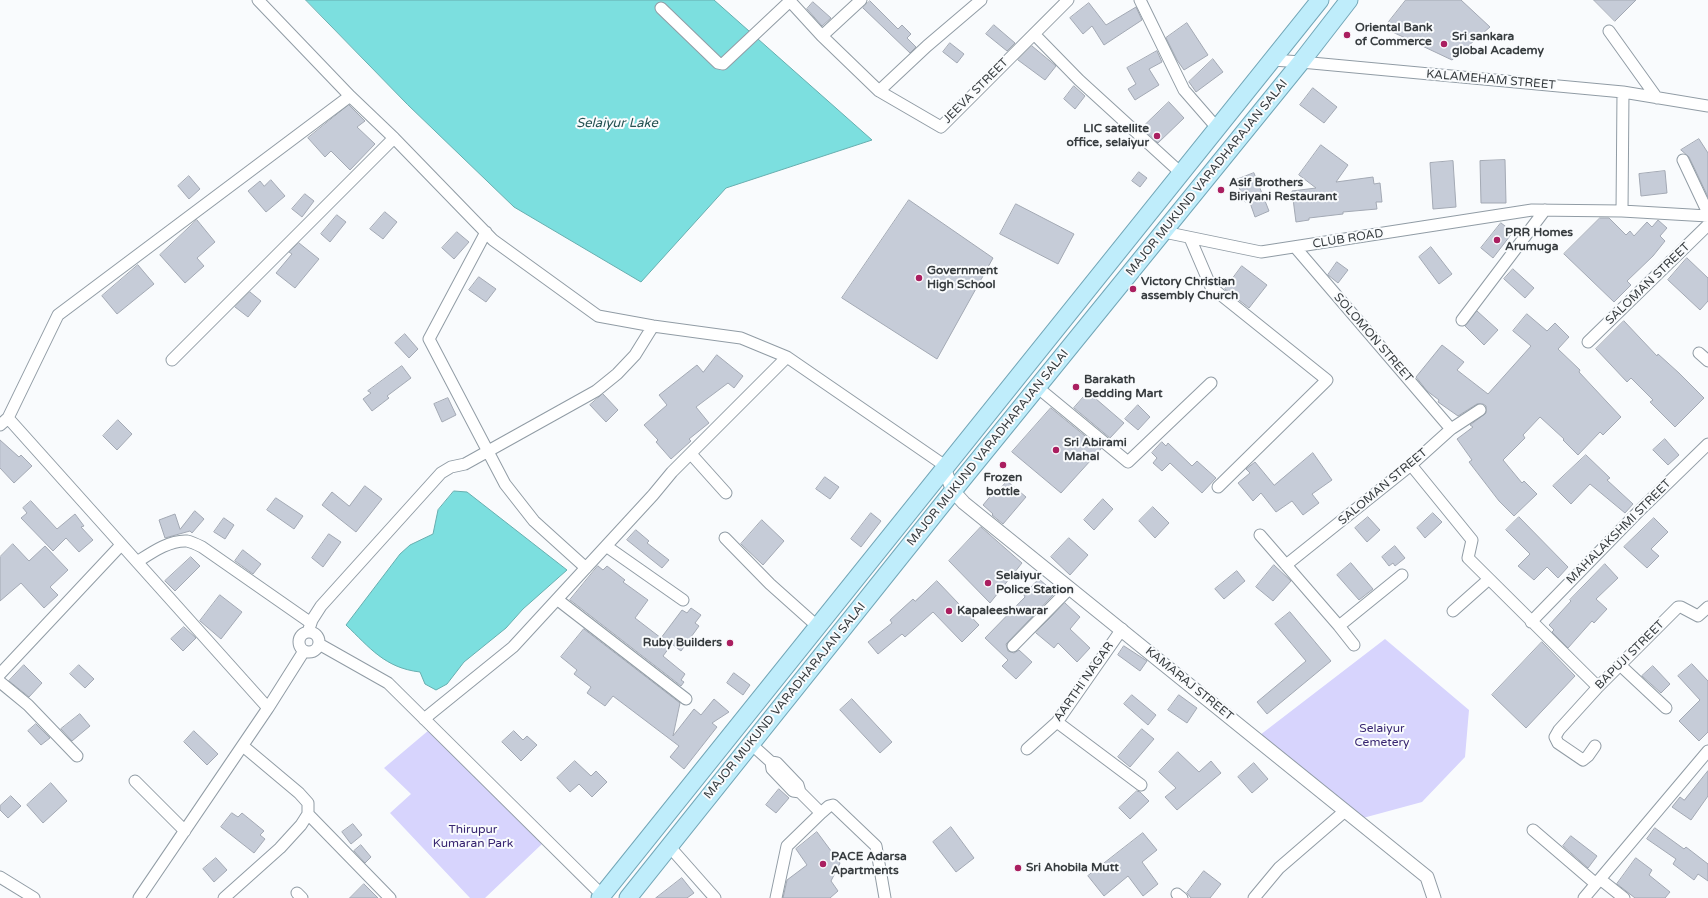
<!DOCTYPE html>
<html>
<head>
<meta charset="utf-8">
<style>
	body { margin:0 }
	canvas { display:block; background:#f9fbfd }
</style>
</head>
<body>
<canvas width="1708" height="898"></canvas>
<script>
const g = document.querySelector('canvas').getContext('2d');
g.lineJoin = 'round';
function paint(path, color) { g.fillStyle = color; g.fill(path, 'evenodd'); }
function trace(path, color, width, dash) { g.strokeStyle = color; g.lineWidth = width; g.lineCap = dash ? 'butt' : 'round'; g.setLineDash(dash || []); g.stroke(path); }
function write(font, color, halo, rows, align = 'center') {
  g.font = font + ' "Varela Round",sans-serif'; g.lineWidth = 4; g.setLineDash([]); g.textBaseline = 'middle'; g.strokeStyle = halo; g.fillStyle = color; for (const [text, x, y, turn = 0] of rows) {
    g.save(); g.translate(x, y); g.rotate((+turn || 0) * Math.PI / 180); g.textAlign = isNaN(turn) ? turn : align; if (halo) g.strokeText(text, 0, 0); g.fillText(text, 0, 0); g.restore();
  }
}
const green = new Path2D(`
	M1385,639L1469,710L1465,757L1422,802L1363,818L1260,735Z
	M429,730L542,844L485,898H470L390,813L411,794L384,768Z`);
const water = new Path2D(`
	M306,0H714L872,140L726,188L641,282L514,207L408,105Z
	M454,491L467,492L567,570L523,609L506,628L464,662L447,684L436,690L425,684L420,672C385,668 370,648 346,625L400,554L410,545L433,534L438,510Z`);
const building = new Path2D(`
	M1406,0H1461L1490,27L1452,60L1384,28Z
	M1594,0H1636L1615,21Z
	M870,1L898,29L902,25L911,34L907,38L916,47L910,53L863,8Z
	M813,2L831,18L822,26L807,9Z
	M1089,3L1106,25L1136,7L1142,20L1104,45L1092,26L1083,34L1070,18Z
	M1187,23L1208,55L1184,70L1177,60L1166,38Z
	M994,25L1015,43L1007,51L986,34Z
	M950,43L964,54L957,63L943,52Z
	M1032,46L1056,66L1045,80L1018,60Z
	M1157,51L1162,62L1149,69L1159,85L1135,100L1128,89L1136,84L1127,68Z
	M1213,59L1223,72L1196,92L1189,82Z
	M1074,86L1085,96L1075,109L1064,99Z
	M1313,88L1337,107L1324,123L1300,105Z
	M1169,102L1184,118L1158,143L1142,128Z
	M349,105L365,121L357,127L375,144L350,170L331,151L325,157L308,138Z
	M1699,139L1708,153V197L1689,157L1681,150Z
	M1321,145L1348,165L1336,182L1373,177L1374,184L1380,183L1382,202H1376L1377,209L1343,212V214L1309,218V220L1296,222L1292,191L1316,188L1299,175Z
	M1505,160L1506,203H1481L1480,161Z
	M1453,161L1456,207L1433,209L1430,163Z
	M1665,171L1667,193L1641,196L1639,174Z
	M1139,172L1147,178L1140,187L1132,181Z
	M1254,173L1269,211L1255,217L1249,200L1245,202L1236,180Z
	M189,176L200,189L189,199L178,186Z
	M271,180L285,196L266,212L248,191L260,181L264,186Z
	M305,194L314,201L302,217L292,209Z
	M909,200L993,258L937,359L842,298Z
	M1016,204L1074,234L1058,264L1000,234Z
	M385,212L397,222L383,239L370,229Z
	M337,215L346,222L330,242L321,234Z
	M1600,218H1609L1626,235L1630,231L1634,236L1647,222L1652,227L1658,220L1667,228L1660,236L1665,241L1653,256L1627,281L1631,285L1614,302L1564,254Z
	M197,220L215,242L197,258L204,266L185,283L160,255Z
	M1501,223L1513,232L1493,258L1481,248Z
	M457,232L469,242L454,259L442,248Z
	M299,243L319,259L295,288L276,273L292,254L289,252Z
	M1431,247L1452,274L1439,284L1419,257Z
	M1687,258L1708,278V301L1700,310L1668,280Z
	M1337,262L1348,270L1338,283L1328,275Z
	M138,265L154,284L117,314L102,296Z
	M1242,266L1267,285L1249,308L1225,289Z
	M1513,269L1534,288L1525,298L1504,279Z
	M479,277L496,289L486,302L469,290Z
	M250,292L261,301L248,317L235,307Z
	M1477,311L1498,330L1484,345L1465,326Z
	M1527,314L1547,331L1555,323L1569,337L1558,349L1580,370L1579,372L1621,417L1603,435L1600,432L1578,455L1563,440L1564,439L1540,417L1523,435L1525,438L1503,460L1522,483L1524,481L1537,494L1514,516L1499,501L1469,462L1472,460L1457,439L1473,427L1470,425L1486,413V406L1483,404H1477L1458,416L1438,402L1439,400L1427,391L1416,377L1442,345L1464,362L1457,370L1488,394L1531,346L1513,331Z
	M1624,321L1657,356L1658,354L1679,373L1704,398L1675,427L1650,402L1653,400L1631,378L1627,382L1596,349Z
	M405,334L418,349L409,358L395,343Z
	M717,355L743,376L734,388L728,383L696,407L709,423L689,439L691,441L671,459L656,442L658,440L644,425L667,405L659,395L697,365L703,372Z
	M402,366L411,378L387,396L389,398L372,411L363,399L371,393L368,391Z
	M1088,392L1124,423L1110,438L1074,408Z
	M603,394L618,410L606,422L590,405Z
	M448,398L456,415L442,422L434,404Z
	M1138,405L1150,417L1138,430L1125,419Z
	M1051,408L1101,449L1061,493L1012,452Z
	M118,420L132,434L117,450L103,436Z
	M1665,439L1679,455L1668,465L1653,450Z
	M0,440L19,457L21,455L32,466L14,483L0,468Z
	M1162,442L1166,446L1168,443L1192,466L1197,461L1216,478L1202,493L1170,463L1162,471L1153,463L1157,458L1152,453Z
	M1313,453L1332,480L1312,494L1319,503L1303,515L1292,501L1276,512L1261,493L1253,501L1238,483L1250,473L1246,469L1255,462L1274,485Z
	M1586,455L1610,478L1607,480L1633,504L1625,513L1590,484L1571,504L1553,486Z
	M825,477L839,487L830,499L816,489Z
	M1007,481L1026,497L1003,524L992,515L993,514L983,505L993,493L995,495Z
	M365,486L382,499L356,532L322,505L332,492L349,506Z
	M276,498L303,516L294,529L267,510Z
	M1103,499L1113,509L1094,530L1084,520Z
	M31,501L57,529L75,514L84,526L81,527L93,540L79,552L66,538L53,551L21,518L27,513L23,508Z
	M1153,507L1169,523L1155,538L1139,521Z
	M195,511L204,519L192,533L190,531L165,538L159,520L175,514L180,529Z
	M871,513L881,521L861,547L851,539Z
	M1433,513L1442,522L1425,538L1417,528Z
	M1368,517L1380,530L1367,542L1355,528Z
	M1519,517L1568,567L1558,578L1547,567L1534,580L1518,566L1530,554L1506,530Z
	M224,518L234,525L225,539L214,532Z
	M1654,518L1668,532L1651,549L1659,556L1647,568L1624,547Z
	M762,520L784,541L763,565L741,544Z
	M981,527L1022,563L990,603L949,561Z
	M636,530L649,541L647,543L669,560L662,568L627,540Z
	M329,534L341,542L323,567L312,558Z
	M1069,538L1088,555L1070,575L1051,557Z
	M13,544L29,561L45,546L68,570L50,587L58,595L44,608L21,583L0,601V557Z
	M1395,546L1405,558L1395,566L1393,563L1389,566L1382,557Z
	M243,550L261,564L253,574L235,561Z
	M191,557L200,566L175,591L165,581Z
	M1351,563L1373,589L1359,600L1337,575Z
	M1605,564L1618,578L1596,599L1607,609L1594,623L1592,621L1568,648L1552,632L1554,630L1549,625L1571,601L1570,600Z
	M1274,565L1291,581L1273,601L1256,587Z
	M598,566L603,570L607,566L625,580L623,582L648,600L635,618L661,638L682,610L687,613L691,608L701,615L695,623L699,626L681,651L672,644L663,656L685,674L681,680L684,682L681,686L570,600Z
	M1237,571L1245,581L1224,599L1215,589Z
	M1039,579L1055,593L1006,644L1008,651L1014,653L1019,650L1032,662L1016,679L1002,666L1008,660L985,638L1025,597L1024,595Z
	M937,581L979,625L962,642L933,612L905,637L902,634L878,654L868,642L892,623L890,620L913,599L915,601Z
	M220,595L242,612L221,639L200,621Z
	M1065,603L1080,617L1070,629L1090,648L1077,662L1058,643L1054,648L1036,633Z
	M1290,612L1331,661L1267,714L1257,702L1306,661L1275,624Z
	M184,627L196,638L183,651L171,639Z
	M584,629L680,703L673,736L694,709L701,715L714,699L729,712L712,723L717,727L684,769L670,757L679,746L613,696L605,706L587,693L591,687L574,674L577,670L561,657Z
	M1542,642L1575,676L1526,728L1492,695Z
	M1124,646L1147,661L1140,671L1118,655Z
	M1692,664L1708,681V732L1699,741L1679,721L1700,700L1678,676Z
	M24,665L42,683L29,697L9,681Z
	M79,665L94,679L85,688L70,674Z
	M1653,666L1670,684L1661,693L1642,676Z
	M734,673L750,685L743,695L727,683Z
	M1132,695L1156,715L1148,725L1124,704Z
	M1179,695L1197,708L1187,723L1168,710Z
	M852,699L892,742L880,753L840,710Z
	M80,714L90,726L72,741L61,729Z
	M36,724L50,738L41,745L28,731Z
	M1142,729L1154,739L1130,767L1118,757Z
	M194,731L218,754L207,765L184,742Z
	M514,731L523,740L527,736L537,745L521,761L502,742Z
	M1178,752L1199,772L1211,761L1221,773L1177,810L1165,797L1176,788L1159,772Z
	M575,761L591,776L596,771L607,782L592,797L579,784L570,792L557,778Z
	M1254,763L1268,779L1252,793L1238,777Z
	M1708,771V796L1691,820L1672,807L1680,797L1684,800Z
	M51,783L67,801L43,823L27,805Z
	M779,789L789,798L776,813L766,805Z
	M1137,791L1140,792L1149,801L1130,819L1119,808Z
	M11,796L21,806L8,818L0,810V806Z
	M232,813L238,817L242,813L264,831L260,835L265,839L254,853L221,827Z
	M353,824L362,835L351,844L342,832Z
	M951,827L974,858L956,872L933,842Z
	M1655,828L1684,849L1686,847L1708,864V881L1698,874L1694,880L1673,864L1676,859L1647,839Z
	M817,832L840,863L831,881L838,891L830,898H783L787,880L807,865L796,849Z
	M1143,833L1157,850L1142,862L1158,884L1143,896L1128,876L1104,896L1088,876Z
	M1571,836L1597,856L1588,868L1563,846Z
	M361,845L371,857L365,863L354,851Z
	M216,858L227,870L214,882L203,869Z
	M1636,858L1652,870L1649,875L1670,892L1665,898H1635L1617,884Z
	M1204,871L1221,884L1210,898H1191L1187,893Z
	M682,878L694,893L687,898H656Z
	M364,884L378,898H350Z`);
const minor = new Path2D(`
	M258,0L350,96
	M789,0L822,36L879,91L941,127L1068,0
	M1140,0L1184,90L1218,129
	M661,8L718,63L723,64L790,1
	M1609,31L1657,98
	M1034,34L1079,80L1182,174
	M822,36L861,0
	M1273,60L1301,62L1623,92L1708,106
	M879,91L927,46L981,0
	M1683,160L1708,213
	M1622,211L1623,92
	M486,232L429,339L505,484L534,521L586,568
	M1164,232L1261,252L1532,210L1622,211L1708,216
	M1190,238L1211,287L1327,380L1218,487
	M1295,247L1451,429
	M1462,320L1545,210
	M1588,342L1708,225
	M1699,353L1708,361
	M172,360L394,138L493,240L598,316L653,326L741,338L787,357L941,463L944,468
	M1037,387L1128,462L1211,383
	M8,418L58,315L350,96L394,138
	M0,425L8,418L268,708
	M691,454L726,493
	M1411,465L1472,540L1468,558L1598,687
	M1260,535L1339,626L1402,575
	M725,538L770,584L817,626
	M606,546L683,600
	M137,562C151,553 169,540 187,541C192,542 198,545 202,547L311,623
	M1286,565L1411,465L1451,429L1480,410
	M558,600L686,699
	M1453,611L1489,579
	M1531,622L1640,510L1708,444
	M1339,626L1354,645
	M299 642a10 10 0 1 1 20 0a10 10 0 1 1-20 0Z
	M308,632L312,620L321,606L441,473L451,467L465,464L596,391L617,374L635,355L653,326
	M319,644L388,683L602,895
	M1013,646L1070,588
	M1620,665L1666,708
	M0,674L121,545
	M0,682L28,705L77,756
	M424,719L513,647L653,495L672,472L787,357
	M1057,722L1141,785
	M751,744L771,762L777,763L798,785L800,792L821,813L787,846L776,898
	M1595,746L1588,756L1583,760L1558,743L1555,737L1559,730L1598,687L1678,607H1681L1698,616L1708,607
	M1027,749L1057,722L1122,629
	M771,762L772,769L793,791L800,792
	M135,781L185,831
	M821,813L829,806L833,805L876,846L885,898
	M308,814L390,898
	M1533,830L1596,884
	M669,846L715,898
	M0,877L34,898
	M1600,879L1624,898
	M297,893L302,898
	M1177,894L1182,898
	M139,898L268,708L304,651
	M224,898L280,848L301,825L308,814V803L299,793L243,746
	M1254,898L1279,868L1345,811
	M1584,898L1708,751`);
const tertiary = new Path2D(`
	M944,468L953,491L964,503L1427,877L1434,898`);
const primary = new Path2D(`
	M600,898L1320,0
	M628,898L953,491L1301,62L1349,0`);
const markers = [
	[1347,35,4,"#aa1f60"],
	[1444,44,4,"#aa1f60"],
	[1157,136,4,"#aa1f60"],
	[1221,190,4,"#aa1f60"],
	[1497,240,4,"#aa1f60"],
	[919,278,4,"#aa1f60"],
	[1133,289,4,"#aa1f60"],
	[1076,387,4,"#aa1f60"],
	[1056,450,4,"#aa1f60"],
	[1003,465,4,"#aa1f60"],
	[988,583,4,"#aa1f60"],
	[949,611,4,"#aa1f60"],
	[730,643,4,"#aa1f60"],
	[823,864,4,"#aa1f60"],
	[1018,868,4,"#aa1f60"]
];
const poiNames = [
	["Oriental Bank",1355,28],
	["of Commerce",1355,42],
	["Sri sankara",1452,37],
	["global Academy",1452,51],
	["LIC satellite",1149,129,"right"],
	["office, selaiyur",1149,143,"right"],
	["Asif Brothers",1229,183],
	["Biriyani Restaurant",1229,197],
	["PRR Homes",1505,233],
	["Arumuga",1505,247],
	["Government",927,271],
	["High School",927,285],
	["Victory Christian",1141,282],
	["assembly Church",1141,296],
	["Barakath",1084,380],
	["Bedding Mart",1084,394],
	["Sri Abirami",1064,443],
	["Mahal",1064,457],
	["Frozen",1003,478,"center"],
	["bottle",1003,492,"center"],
	["Selaiyur",996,576],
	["Police Station",996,590],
	["Kapaleeshwarar",957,611],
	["Ruby Builders",722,643,"right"],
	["PACE Adarsa",831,857],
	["Apartments",831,871],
	["Sri Ahobila Mutt",1026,868]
];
const streetNames = [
	["KALAMEHAM STREET",1491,80,5],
	["JEEVA STREET",976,91,-45],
	["MAJOR MUKUND VARADHARAJAN SALAI",1207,178,-51],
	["CLUB ROAD",1348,239,-9],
	["SALOMAN STREET",1648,284,-44],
	["SOLOMON STREET",1373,338,49],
	["MAJOR MUKUND VARADHARAJAN SALAI",988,448,-51],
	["SALOMAN STREET",1383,487,-40],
	["MAHALAKSHMI STREET",1619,532,-45],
	["BAPUJI STREET",1630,655,-45],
	["AARTHI NAGAR",1084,682,-55],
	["KAMARAJ STREET",1189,684,39],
	["MAJOR MUKUND VARADHARAJAN SALAI",785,701,-51]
];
const parkNames = [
	["Selaiyur",1382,729],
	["Cemetery",1382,743],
	["Thirupur",473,830],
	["Kumaran Park",473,844]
];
const waterNames = [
	["Selaiyur Lake",617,124]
];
paint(green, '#d7d4fd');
paint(water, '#7cdfdf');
trace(water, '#67aeaf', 1);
paint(building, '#c6ccd8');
trace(building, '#a3a9b4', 1);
trace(minor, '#919ca5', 13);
trace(tertiary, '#919ca5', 15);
trace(primary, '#73a7b8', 19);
trace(minor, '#fff', 11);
trace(tertiary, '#fff', 13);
trace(primary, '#bfedfb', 17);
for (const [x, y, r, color] of markers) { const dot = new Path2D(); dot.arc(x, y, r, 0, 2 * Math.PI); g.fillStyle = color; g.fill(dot); trace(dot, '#f9fbfd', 1.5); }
write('bold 12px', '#373c3f', '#f9fbfd', poiNames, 'left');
write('12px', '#373c3f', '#f9fbfd', streetNames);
write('12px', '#382671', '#f9fbfd', parkNames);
write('italic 13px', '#255252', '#f9fbfd', waterNames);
</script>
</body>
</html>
